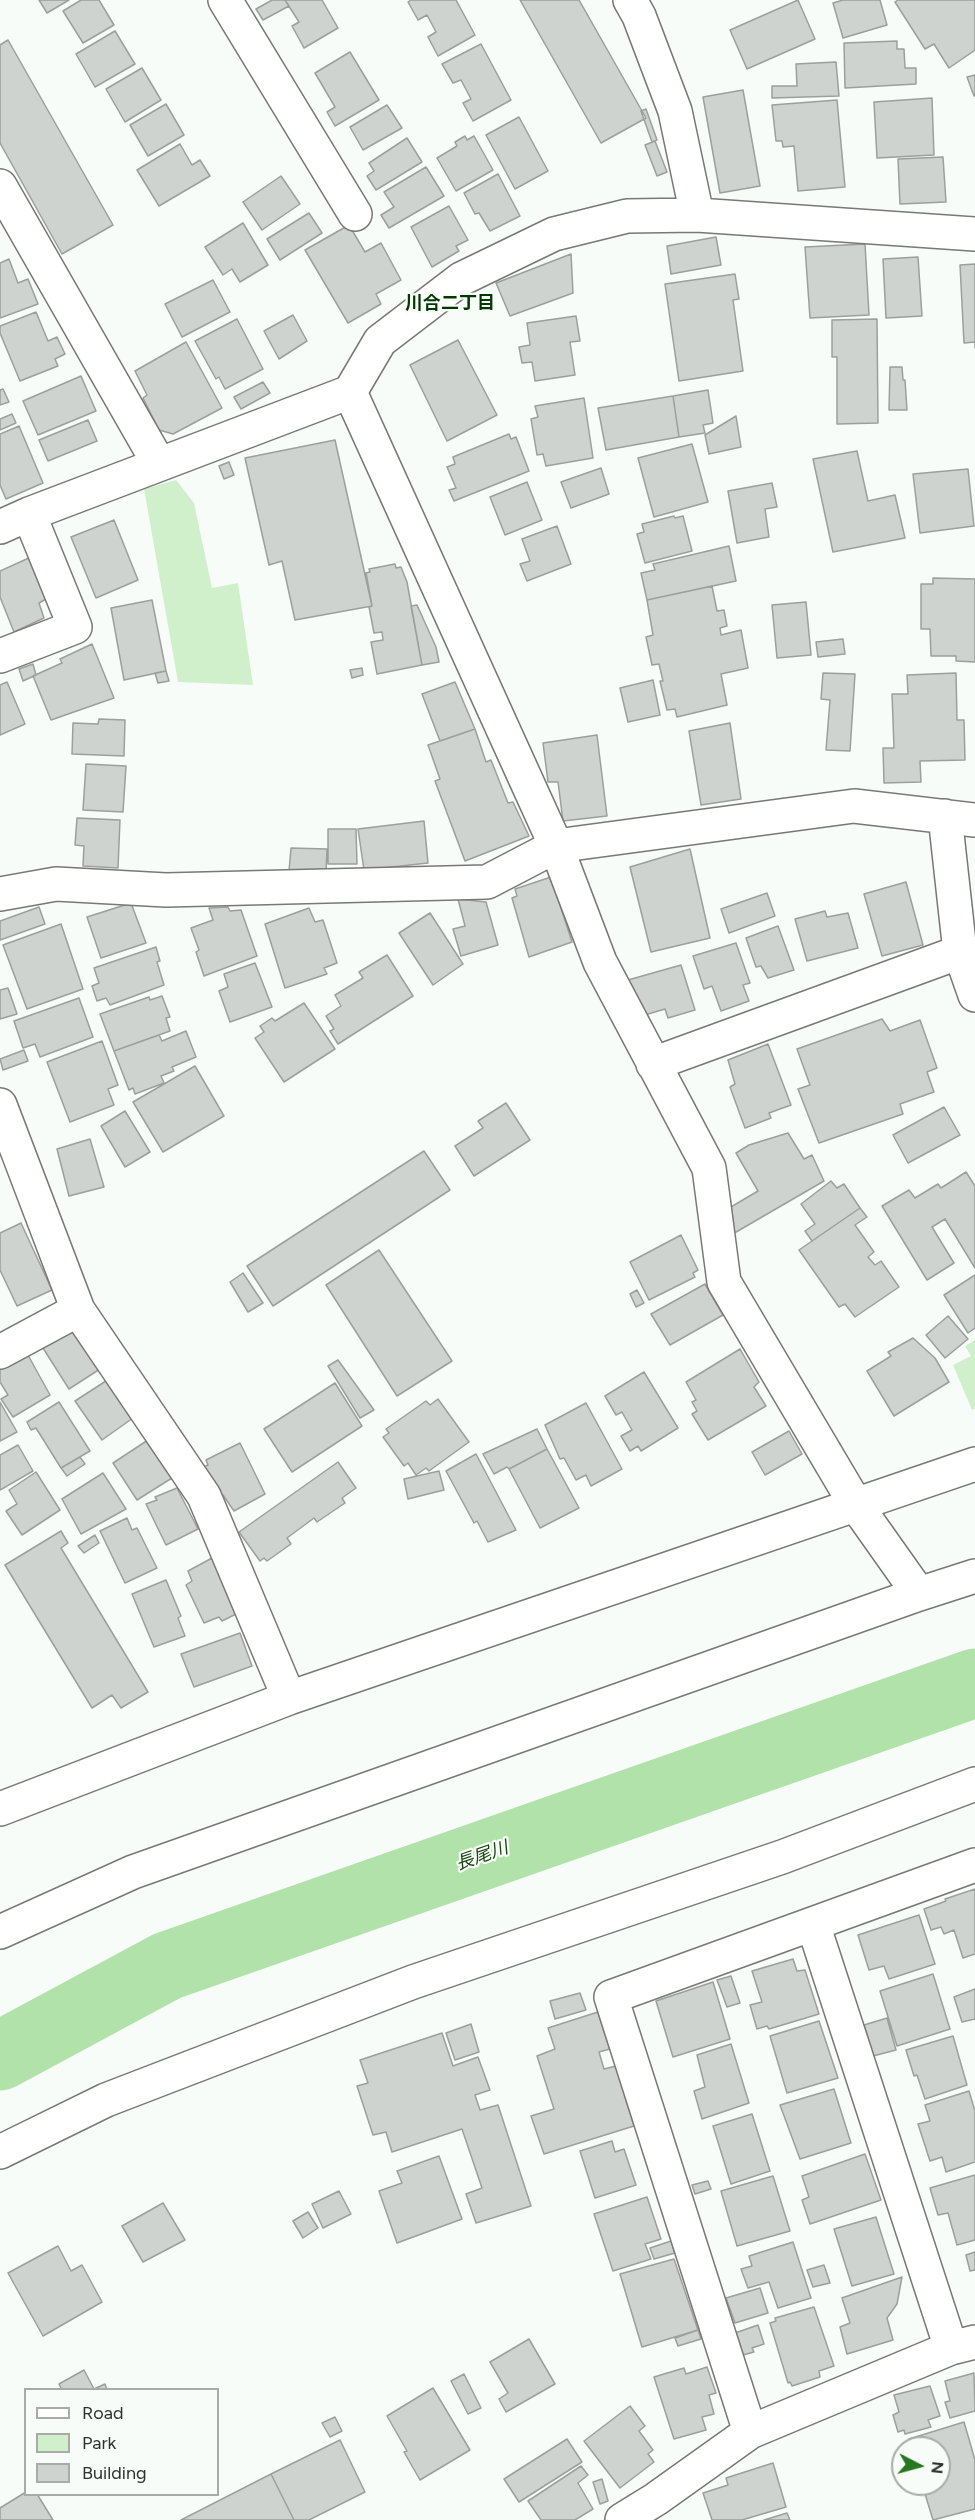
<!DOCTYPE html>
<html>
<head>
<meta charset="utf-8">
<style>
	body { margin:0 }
	#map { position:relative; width:975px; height:2520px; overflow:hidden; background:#f8fcf8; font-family:Figtree,sans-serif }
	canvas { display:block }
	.legend { position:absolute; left:24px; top:2388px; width:195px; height:108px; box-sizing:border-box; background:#f8fcf8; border:2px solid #a8aba8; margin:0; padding:8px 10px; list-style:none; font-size:18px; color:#2f312f }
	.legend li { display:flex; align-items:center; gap:12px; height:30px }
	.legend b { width:30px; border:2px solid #a8aba8 }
	.north { position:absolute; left:891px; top:2436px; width:60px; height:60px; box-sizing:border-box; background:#f8fcf8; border:2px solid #a8aba8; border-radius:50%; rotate:96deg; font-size:16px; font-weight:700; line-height:24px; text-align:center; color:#2f312f }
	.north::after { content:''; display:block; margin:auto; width:21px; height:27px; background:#28761e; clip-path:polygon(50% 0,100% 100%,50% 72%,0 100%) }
</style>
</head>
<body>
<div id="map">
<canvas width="975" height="2520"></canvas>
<ul class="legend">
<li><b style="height:8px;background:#fff"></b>Road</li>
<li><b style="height:16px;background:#d0f0cc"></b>Park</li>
<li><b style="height:16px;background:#cfd3cf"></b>Building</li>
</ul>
<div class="north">N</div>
</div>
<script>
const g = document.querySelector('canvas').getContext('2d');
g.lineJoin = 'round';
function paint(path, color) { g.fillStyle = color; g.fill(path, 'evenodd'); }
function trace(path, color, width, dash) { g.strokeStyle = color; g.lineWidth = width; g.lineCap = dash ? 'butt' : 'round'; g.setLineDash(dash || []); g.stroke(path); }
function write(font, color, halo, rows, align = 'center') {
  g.font = font + ' Figtree,"Noto Sans JP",sans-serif'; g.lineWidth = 4.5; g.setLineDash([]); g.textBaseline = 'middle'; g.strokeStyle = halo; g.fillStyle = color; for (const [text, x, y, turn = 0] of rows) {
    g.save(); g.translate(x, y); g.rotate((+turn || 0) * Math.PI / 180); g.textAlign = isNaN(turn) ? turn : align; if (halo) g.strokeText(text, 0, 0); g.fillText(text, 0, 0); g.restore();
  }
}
const green = new Path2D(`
	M176,480L194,503L212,588L238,583L253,685L178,682L144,489Z
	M975,1340V1409L972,1410L953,1365L971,1356L965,1346Z`);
const river = new Path2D(`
	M0,2056L167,1966L975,1683`);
const building = new Path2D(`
	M39,0H69L47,13Z
	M81,0H99L114,25L83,43L63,11Z
	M272,0H285L289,6L263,20L256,9Z
	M285,0H322L338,28L304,48L292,26L299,22Z
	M411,0H456L475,35L438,56L428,37L436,32L427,15L418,20L408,2Z
	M520,0H579L646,118L601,143Z
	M798,0L815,39L747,69L730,30Z
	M843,0H880L887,25L843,38L833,3Z
	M898,0H975V50L949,68L934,44L925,49L895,2Z
	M115,31L135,64L95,87L76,54Z
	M8,40L113,225L62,254L0,143V45Z
	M897,41V49H904L905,68H916V84L845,88L844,43Z
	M481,44L511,100L473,121L463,103L471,99L461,80L453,83L442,64Z
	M350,52L379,100L335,126L327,112L335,107L315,73Z
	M836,62L839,96L772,98V86H797L796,64Z
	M142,68L161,100L125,122L106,89Z
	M975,75V95L974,96L967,77Z
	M743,90L760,186L720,193L703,97Z
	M932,98L934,155L877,158L874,102Z
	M837,100L845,187L798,191L794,146L783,147L782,141H776L772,105Z
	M166,104L184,135L148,156L130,125Z
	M387,105L402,128L363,150L350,127Z
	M646,109L657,140L652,142L641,111Z
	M519,117L548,171L515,189L486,135Z
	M465,136L467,140L474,136L493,170L456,191L437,158L457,146L455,142Z
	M407,138L422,162L376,190L367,176L374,171L369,163Z
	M655,141L667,172L657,176L645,145Z
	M180,144L192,165L200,160L210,176L159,206L137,170Z
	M943,157L946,202L900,204L898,159Z
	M426,167L444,196L389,228L381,215L394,207L384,192Z
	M498,174L520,216L490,231L479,213L475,214L464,193Z
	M281,176L300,204L262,230L243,202Z
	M449,206L468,240L456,246L459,251L432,267L411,227Z
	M309,213L322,233L280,260L267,239Z
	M243,223L268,265L240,282L232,269L223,275L205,247Z
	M349,225L365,252L381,243L401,280L376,294L381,304L348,323L305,250Z
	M716,237L721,265L671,274L667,246Z
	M865,244L869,315L810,318L805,247Z
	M571,254L573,293L510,316L496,283Z
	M918,257L922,316L886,318L883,259Z
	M9,259L18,283L28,279L38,304L0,318V263Z
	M975,264V348V342L964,343L960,265Z
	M735,274L739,299L733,300L743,371L679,381L665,284Z
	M213,280L230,312L182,337L165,304Z
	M36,312L48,341L57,337L65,354L55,359L58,366L20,381L0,333V326Z
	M293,315L307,341L279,359L264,331Z
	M576,316L580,341L570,342L575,375L535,381L532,362L522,363L519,347L530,345L527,323Z
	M237,319L263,369L225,389L219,377L216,379L195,341Z
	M877,319L878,423L837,424V357H832V320Z
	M458,340L497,415L447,441L410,365Z
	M186,342L222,408L173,434L159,430L143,398L147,395L135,371Z
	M890,367H902L903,380H905L907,410H889Z
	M81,376L96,411L38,435L23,401Z
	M263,382L270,393L241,409L234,397Z
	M3,389L9,402L0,405V390Z
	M708,390L713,423L703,425L705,433L679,437L673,396Z
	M673,396L679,437L606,450L598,408Z
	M584,398L593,458L546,466L543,454L537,455L531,419L538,417L535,406Z
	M12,414L16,423L0,430V419Z
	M736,416L741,447L709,454L705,435Z
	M88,420L97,441L48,461L39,440Z
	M19,426L43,483L6,499L0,485V434Z
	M509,434L511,439L516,437L529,471L454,501L449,490L456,488L447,467L455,464L453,457Z
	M335,440L372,606L295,620L282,561L269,565L245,458Z
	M692,444L708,502L654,517L638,458Z
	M857,451L868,501L895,495L905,538L833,552L813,459Z
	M229,462L234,475L224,479L219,466Z
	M601,468L609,494L571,508L561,482Z
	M968,469L974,526L920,533L913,474Z
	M527,482L542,520L505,535L490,497Z
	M772,483L777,507L765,509L769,537L737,543L728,491Z
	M674,516L675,518L683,516L692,551L645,563L637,534L644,532L642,524Z
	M114,520L138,580L96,598L71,537Z
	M557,526L571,564L527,581L520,564L530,561L522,539Z
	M729,546L736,581L647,600L641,573L655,570L653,564Z
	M31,557L48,598L39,603L44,618L14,632L0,597V571Z
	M395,564L396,568L401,567L407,582L422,665L377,674L371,642L383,640L382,632L374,633L369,607L372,606L366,573L370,572L369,569Z
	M933,578L975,579V662L956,661V656H931L930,629H921V584H933Z
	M712,586L717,611L724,610L727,626L720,628L721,635L741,630L748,668L721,674L727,705L677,717L675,709L667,710L660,681H663L659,664L652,665L646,637L653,635L647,600Z
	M152,600L166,671L124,680L111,608Z
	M806,602L811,655L777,658L772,605Z
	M417,605L436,647L439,662L422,665L411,606Z
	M843,639L845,654L818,657L816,642Z
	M92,644L114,698L51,720L33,676L62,663L60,659Z
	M33,664L36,675L23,681L19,669Z
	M362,668L363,675L352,678L350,670Z
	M166,671L169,681L158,683L155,673Z
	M823,673L855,674L850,751L826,750L830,700L821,699Z
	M956,673L957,720H964L965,760L920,761L921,782L884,783L883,748H894L892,694H908L907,675Z
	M653,680L660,715L628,722L620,688Z
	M7,682L25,724L0,735V685Z
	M455,682L475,729L440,741L422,694Z
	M99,719L125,720L124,756L72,754L73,723L98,724Z
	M730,723L741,799L701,805L689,731Z
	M475,729L486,762L491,760L508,803L513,802L529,836L465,861L435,781L440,779L428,745Z
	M597,735L607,816L563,821L558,782H548L543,743Z
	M86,764L126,766L123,812L83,810Z
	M77,818L120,820L118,868L83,866L84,846L75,845Z
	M424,821L428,863L364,870L358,829Z
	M328,829H356L357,864H328Z
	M291,848L327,849L326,872L289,871Z
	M690,849L710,938L651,952L630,867Z
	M551,877L572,942L529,957L512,898L517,896L515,889Z
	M906,882L923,945L882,956L864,894Z
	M767,893L775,916L729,933L721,909Z
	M458,899L486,902L498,945L461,956L453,929L465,926Z
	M131,903L146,943L101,958L87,917Z
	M39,907L45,924L0,940V921Z
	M228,907L230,911L241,910L257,956L204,976L196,952L199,950L191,928L213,920L209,908Z
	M309,908L315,922L323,920L337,963L324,968L327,974L285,988L265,924Z
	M825,911L827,917L848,913L858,948L807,961L795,919Z
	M430,913L463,964L433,985L399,933Z
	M61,924L83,989L27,1009L3,945Z
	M778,926L794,970L768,978L761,966L756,967L746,938Z
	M736,943L750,983L743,985L749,1001L721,1011L712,986L704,989L693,956Z
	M156,947L160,961L157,962L164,985L110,1005L106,998L97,1001L92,986L99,983L94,968Z
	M387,955L413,996L338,1044L330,1031L334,1029L326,1016L341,1006L335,995L363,978L359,972Z
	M255,963L272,1007L230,1022L219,991L228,987L224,974Z
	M681,965L695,1010L668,1018L665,1009L638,1017L628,980Z
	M8,988L17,1014L0,1019V990Z
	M162,996L170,1017L166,1018L170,1031L114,1051L100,1014L149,997L150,1000Z
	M79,998L93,1037L40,1057L35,1044L23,1048L14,1021Z
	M304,1003L335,1049L284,1082L255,1038L264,1032L260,1026L272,1018L275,1021Z
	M882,1019L890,1031L920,1020L937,1068L927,1072L934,1092L900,1104L903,1114L819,1143L798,1089L810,1085L797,1049Z
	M186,1031L196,1057L172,1067L174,1071L161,1076L164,1083L135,1094L133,1088L129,1090L114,1051L159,1035L162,1041Z
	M102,1041L118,1085L108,1089L114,1105L70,1122L47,1062Z
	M768,1044L791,1105L769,1113L771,1118L745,1128L730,1087L735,1084L728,1060Z
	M24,1050L28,1061L3,1070L0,1059Z
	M195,1066L224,1116L163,1152L133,1102Z
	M506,1103L530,1140L474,1176L455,1146L483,1128L478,1121Z
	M944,1107L960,1135L908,1163L893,1135Z
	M125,1111L150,1152L125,1167L101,1126Z
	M788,1133L804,1159L812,1155L824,1181L731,1235L719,1214L758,1191L736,1153L749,1145Z
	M90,1139L104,1187L69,1196L57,1149Z
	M424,1151L450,1190L273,1306L247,1266Z
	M966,1172L975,1186V1268L945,1219L932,1227L954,1263L927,1280L882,1206L909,1190L915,1198L938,1184L941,1188Z
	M831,1181L837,1188L844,1184L860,1208L812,1241L805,1231L815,1224L801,1204Z
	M860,1208L867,1217L855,1225L874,1252L868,1257L875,1265L881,1261L899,1287L855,1317L845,1304L839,1307L799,1250Z
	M21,1223L52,1290L17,1306L0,1270V1233Z
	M681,1235L698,1270L693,1273L695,1277L649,1300L630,1262Z
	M379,1250L452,1361L397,1396L326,1285Z
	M243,1273L263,1303L248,1312L230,1282Z
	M975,1275V1328L968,1333L944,1295Z
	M705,1284L723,1315L670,1345L651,1314Z
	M637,1290L644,1303L636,1307L630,1294Z
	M948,1316L968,1339L945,1358L926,1335Z
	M71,1326L100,1369L69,1389L36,1337Z
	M913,1338L935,1358L949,1382L894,1416L867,1371L891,1356L888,1352Z
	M23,1346L50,1395L13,1417L1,1399L8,1395L0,1382V1359Z
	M740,1349L759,1382L754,1387L766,1406L708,1440L692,1414L697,1411L692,1402L696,1400L686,1382Z
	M338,1360L374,1410L360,1418L328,1366Z
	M644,1372L678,1428L641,1451L638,1446L630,1451L621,1436L632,1430L622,1412L616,1415L605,1396Z
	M109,1379L133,1418L102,1440L75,1401Z
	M335,1383L362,1426L292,1472L264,1429Z
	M438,1399L469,1442L429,1471L426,1468L416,1475L408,1463L404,1466L383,1437L389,1433L386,1429L426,1401L430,1405Z
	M0,1402L17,1432L0,1441Z
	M59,1402L90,1451L61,1468L36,1428L31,1430L27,1422Z
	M586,1403L622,1469L591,1486L586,1475L576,1480L564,1458L560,1459L545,1425Z
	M537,1429L547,1449L509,1469L507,1467L494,1474L483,1454Z
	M789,1431L802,1454L765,1475L752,1452Z
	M148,1440L172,1478L137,1500L113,1463Z
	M240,1443L265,1494L234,1511L223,1495L219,1496L204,1467L208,1465L206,1460Z
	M18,1445L33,1471L0,1490V1455Z
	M547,1449L579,1508L540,1528L509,1469Z
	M476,1454L516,1530L488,1542L477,1521L474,1523L446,1471Z
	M80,1457L85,1464L67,1476L61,1468Z
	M338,1462L356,1488L342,1498L345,1503L317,1522L314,1518L287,1538L291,1544L267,1561L264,1558L260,1561L239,1532Z
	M439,1471L444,1490L408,1499L404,1479Z
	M36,1472L60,1510L22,1535L6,1511L17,1504L9,1490Z
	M103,1473L126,1509L81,1534L62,1499Z
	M177,1488L198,1529L166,1545L146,1504L157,1500L155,1497Z
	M127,1518L132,1530L137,1528L157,1568L125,1583L100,1531Z
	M61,1531L68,1543L61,1548L148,1692L121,1708L112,1695L92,1708L5,1565Z
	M95,1535L99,1543L84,1553L78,1546Z
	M212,1558L242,1611L222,1621L219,1617L204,1623L186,1585L192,1581L188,1571Z
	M166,1580L181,1616L178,1618L185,1636L154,1647L132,1594Z
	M240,1633L252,1666L194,1687L181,1654Z
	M975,1889V1954L963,1958L954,1930L944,1934L941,1927L931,1930L924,1909L946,1901L945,1899Z
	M919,1915L935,1964L889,1979L884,1966L869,1970L858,1935Z
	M793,1959L797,1971L805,1970L819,2014L769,2029L767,2026L757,2029L750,2005L762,2002L752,1971Z
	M933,1974L950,2029L897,2046L880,1991Z
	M731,1976L740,2003L727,2007L717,1980Z
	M713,1982L730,2039L673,2057L656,2001Z
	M975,1989V2019L962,2022L954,1997Z
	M580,1993L586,2010L555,2019L550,2001Z
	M598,2012L610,2049L599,2052L604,2069L616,2066L634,2126L544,2154L531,2116L554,2109L537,2056L555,2049L548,2028Z
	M887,2018L896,2050L873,2056L864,2025Z
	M819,2021L838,2078L787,2093L770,2036Z
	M471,2024L479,2052L455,2060L446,2033Z
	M442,2033L453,2066L478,2057L490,2090L475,2095L480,2110L498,2105L531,2206L476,2223L466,2194L482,2188L462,2129L392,2152L386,2132L373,2135L357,2086L368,2083L360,2060Z
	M953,2036L967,2085L925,2099L917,2075L914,2076L906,2050Z
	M731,2044L749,2103L702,2119L694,2091L705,2087L697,2055Z
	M834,2089L851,2143L800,2159L780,2105Z
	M969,2091L975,2111V2162L946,2172L942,2157L930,2161L918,2124L930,2121L925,2105Z
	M752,2114L770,2171L731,2184L713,2126Z
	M612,2141L615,2152L624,2149L636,2185L595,2198L580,2151Z
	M865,2154L881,2200L810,2224L802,2200L809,2197L802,2176Z
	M439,2156L462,2219L397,2243L379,2191L402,2183L397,2171Z
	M975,2175V2240L957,2245L948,2213L938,2215L930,2188Z
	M773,2176L790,2231L737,2246L721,2191Z
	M708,2181L711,2189L695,2194L692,2185Z
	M339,2191L351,2214L323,2228L312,2204Z
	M647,2197L661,2239L645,2244L651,2259L613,2271L594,2214Z
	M163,2203L185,2240L143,2262L122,2226Z
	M308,2212L318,2228L303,2238L293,2221Z
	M876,2217L894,2274L852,2286L834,2229Z
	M671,2241L675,2253L654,2259L650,2248Z
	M793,2242L811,2298L778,2308L769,2282L748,2288L741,2269L752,2266L749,2256Z
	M58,2246L71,2271L82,2265L102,2302L43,2336L8,2273Z
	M975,2252V2270L970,2271L966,2255Z
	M674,2259L698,2330L642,2347L620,2274Z
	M824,2265L830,2283L813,2287L807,2270Z
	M902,2277L897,2304L887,2318L893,2340L847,2354L840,2327L850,2323L842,2298Z
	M760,2288L768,2313L735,2323L726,2298Z
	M814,2307L834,2366L819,2371L820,2377L792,2386L790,2382L788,2383L770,2323L776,2321L775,2318Z
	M758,2325L764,2344L752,2348L754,2352L743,2355L735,2333Z
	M698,2330L701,2339L678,2346L675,2338Z
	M529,2339L555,2384L506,2412L499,2399L508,2393L490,2362Z
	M707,2367L716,2393L709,2395L714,2414L702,2417L706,2430L674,2439L654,2377L684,2368L686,2374Z
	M84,2370L94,2389L105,2384L107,2390H62L59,2384Z
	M974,2373L975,2411L950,2418L945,2402L950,2401L945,2381Z
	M464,2374L481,2408L468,2414L451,2381Z
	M930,2386L940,2416L928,2420L931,2427L905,2434L904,2430L898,2432L893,2415L899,2412L894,2395Z
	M433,2388L470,2450L420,2480L404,2452L407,2451L387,2416Z
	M630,2406L645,2426L639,2431L653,2450L648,2454L654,2462L620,2488L584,2441Z
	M335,2417L342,2431L330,2437L322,2423Z
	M964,2422L975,2460V2509L933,2520L922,2484H939V2448H912L909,2439Z
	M567,2439L582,2462L519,2502L504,2479Z
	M340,2440L365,2492L309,2520H294L271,2474Z
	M773,2463L786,2507L742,2520H712L703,2493L728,2485L726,2478Z
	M581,2466L588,2475L578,2483L593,2509L575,2520H541L528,2501Z
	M271,2474L294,2520H181Z
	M602,2479L608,2501L600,2504L593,2482Z
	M26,2492V2494H37L53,2520H0V2508Z
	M787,2513L790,2520H764Z`);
const minor = new Path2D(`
	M225,0L355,214
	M630,0L639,16L675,111L697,215
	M0,186L159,464
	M350,392L556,846L600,962L709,1168L724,1282L856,1505L919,1594
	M0,527L29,514L350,392L380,341L461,279L554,234L627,216L697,215L975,234
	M0,656L75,627L29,514
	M945,816L960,952L975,995
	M0,894L56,884L166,890L487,882L556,846L854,806L975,820
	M653,1064L960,952
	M0,1105L78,1310L0,1352
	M78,1310L204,1496L289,1698
	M0,1809L289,1698L975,1464
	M813,1924L951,2348
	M0,1932L133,1872L919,1594L975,1576
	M0,2152L106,2100L413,1982L782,1857L975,1784
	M750,2432L611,1997L975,1865
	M622,2520L656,2499L750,2432L951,2348L975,2342`);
const neighbourhoodNames = [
	["川合二丁目",450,304]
];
const waterNames = [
	["長尾川",482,1856,-19]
];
paint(green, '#d0f0cc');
trace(river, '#b0e2a9', 69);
paint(building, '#cfd3cf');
trace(building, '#9c9f9b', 1.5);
trace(minor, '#767975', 36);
trace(minor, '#fff', 33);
write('bold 18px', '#023700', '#f8fcf8', neighbourhoodNames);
write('italic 18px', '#174711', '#f8fcf8', waterNames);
</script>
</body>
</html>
